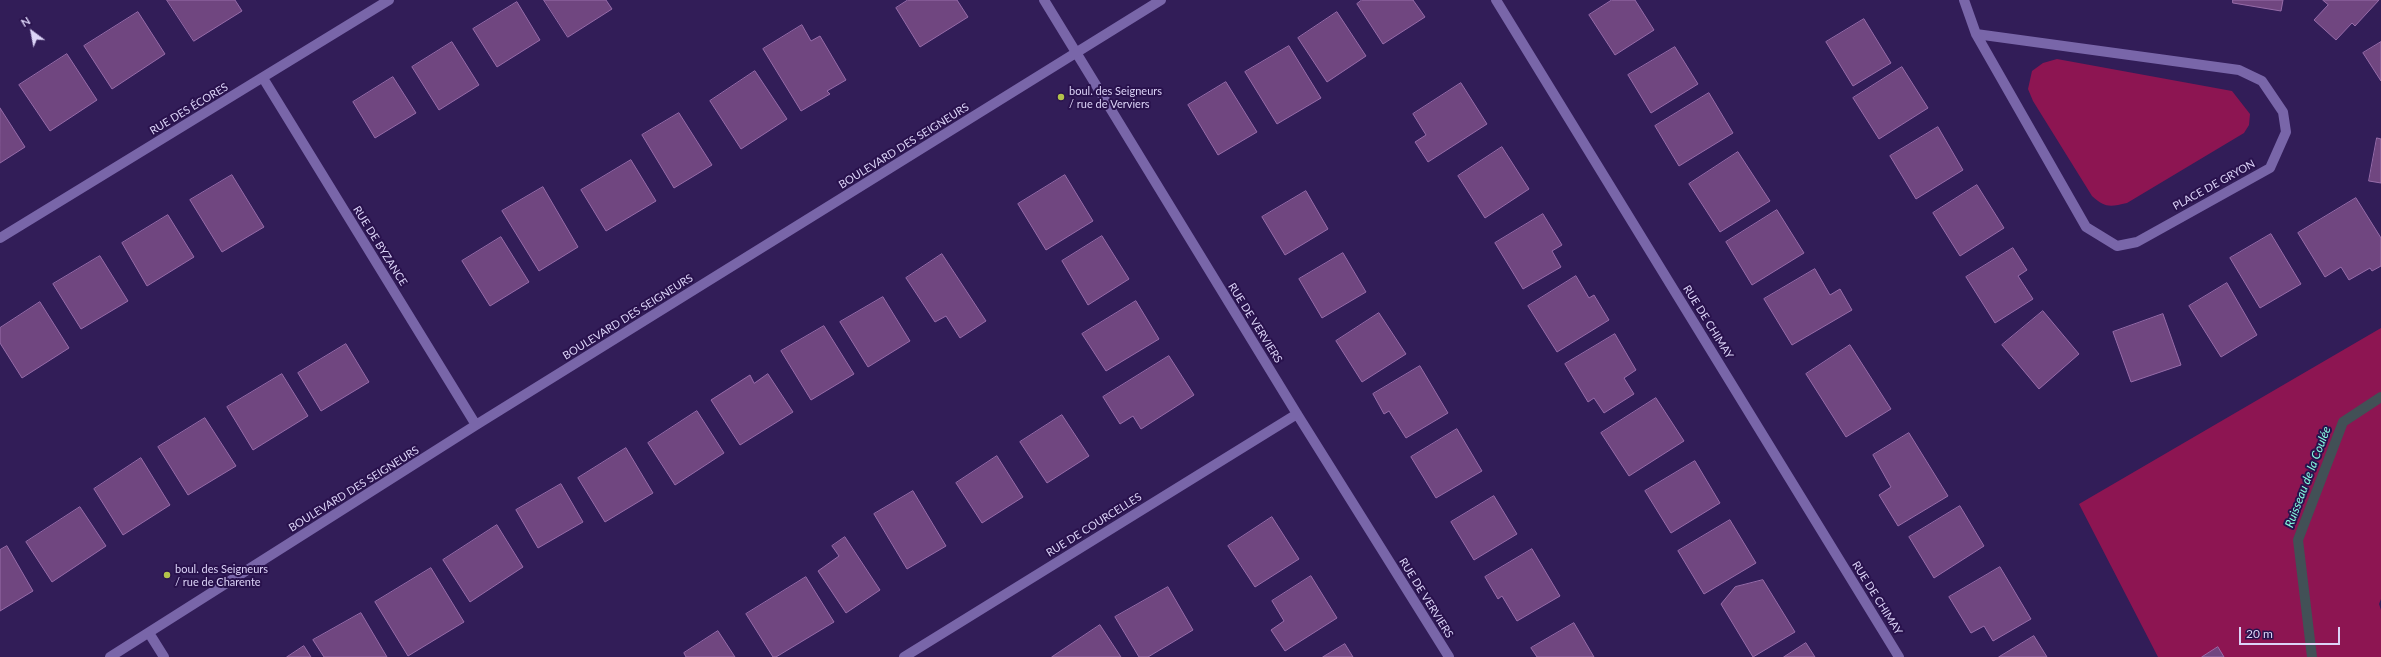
<!DOCTYPE html>
<html>
<head>
<meta charset="utf-8">
<style>
	body { margin:0 }
	#map { position:relative; width:2381px; height:657px; overflow:hidden; background:#321d58; font-family:Lato,sans-serif }
	canvas { display:block }
	.north { position:absolute; left:12px; top:12px; width:40px; height:40px; -webkit-text-stroke:3px #29124d; paint-order:stroke; rotate:328deg; font-size:11px; font-weight:700; line-height:16px; text-align:center; color:#dcd4f8 }
	.north::after { content:''; display:block; margin:auto; width:14px; height:18px; background:#dcd4f8; clip-path:polygon(50% 0,100% 100%,50% 72%,0 100%) }
	.scale { position:absolute; left:2239px; top:627px; width:101px; height:18px; box-sizing:border-box; border:2px solid #dcd4f8; border-top:0; padding-left:5px; font-size:12px; line-height:14px; white-space:nowrap; color:#dcd4f8; -webkit-text-stroke:3px #29124d; paint-order:stroke }
</style>
</head>
<body>
<div id="map">
<canvas width="2381" height="657"></canvas>
<div class="north">N</div>
<div class="scale">20 m</div>
</div>
<script>
const g = document.querySelector('canvas').getContext('2d');
g.lineJoin = 'round';
function paint(path, color) { g.fillStyle = color; g.fill(path, 'evenodd'); }
function trace(path, color, width, dash) { g.strokeStyle = color; g.lineWidth = width; g.lineCap = dash ? 'butt' : 'round'; g.setLineDash(dash || []); g.stroke(path); }
function write(font, color, halo, rows, align = 'center') {
  g.font = font + ' Lato,sans-serif'; g.lineWidth = 4; g.setLineDash([]); g.textBaseline = 'middle'; g.strokeStyle = halo; g.fillStyle = color; for (const [text, x, y, turn = 0] of rows) {
    g.save(); g.translate(x, y); g.rotate((+turn || 0) * Math.PI / 180); g.textAlign = isNaN(turn) ? turn : align; if (halo) g.strokeText(text, 0, 0); g.fillText(text, 0, 0); g.restore();
  }
}
const green = new Path2D(`
	M2057,59L2232,91L2250,114L2249,125L2244,133L2127,203C2110,207 2105,208 2092,196L2033,101L2028,89L2032,71L2043,63Z
	M2381,328V599L2379,604L2381,610V657H2158L2079,504Z`);
const stream = new Path2D(`
	M2312,657L2298,540L2343,422L2381,397`);
const building = new Path2D(`
	M167,0H235L242,11L194,41Z
	M544,0H606L612,9L568,37Z
	M908,0H957L968,17L920,47L896,8Z
	M1362,0H1413L1425,17L1383,44L1357,4Z
	M1612,0H1635L1654,30L1615,55L1589,15Z
	M2233,0H2283L2281,11L2233,3Z
	M2323,0H2379L2355,26L2352,23L2336,40L2314,20L2328,5Z
	M517,2L540,40L497,67L473,29Z
	M138,12L165,54L112,89L84,46Z
	M1337,12L1366,56L1327,82L1298,38Z
	M1864,19L1891,63L1853,86L1826,42Z
	M802,25L811,41L820,36L846,80L827,91L830,94L801,111L763,49Z
	M452,42L479,85L439,110L412,67Z
	M2381,42V81L2363,53Z
	M1289,46L1321,98L1277,124L1245,72Z
	M1675,47L1698,84L1651,113L1628,75Z
	M67,54L97,100L50,131L19,85Z
	M1902,67L1928,108L1879,139L1853,98Z
	M755,71L787,119L741,149L710,101Z
	M393,77L416,113L375,138L353,102Z
	M1226,82L1257,132L1218,155L1188,105Z
	M1461,83L1487,124L1428,162L1415,142L1426,135L1413,114Z
	M1709,93L1733,133L1679,166L1655,126Z
	M0,108L25,147L0,163Z
	M679,113L712,165L674,188L642,135Z
	M1938,127L1963,170L1916,199L1890,156Z
	M2377,138L2381,139V183L2369,181Z
	M1502,147L1529,189L1485,218L1458,176Z
	M1738,152L1770,201L1720,232L1689,184Z
	M631,160L656,201L606,231L581,190Z
	M232,175L264,227L222,252L190,200Z
	M1065,175L1093,221L1046,250L1018,204Z
	M1977,185L2004,228L1960,256L1933,213Z
	M543,187L578,247L539,271L502,211Z
	M1306,191L1328,229L1285,255L1262,217Z
	M2356,198L2381,238V266L2372,271L2370,268L2349,280L2341,267L2325,277L2298,233Z
	M1777,210L1804,253L1752,285L1726,242Z
	M1543,214L1562,245L1552,251L1561,267L1523,289L1495,243Z
	M168,215L194,257L147,286L122,243Z
	M2271,234L2301,284L2260,308L2230,258Z
	M1102,236L1129,279L1088,305L1062,261Z
	M501,237L529,282L490,306L462,261Z
	M2013,248L2027,270L2018,276L2033,299L1995,323L1966,277Z
	M1343,253L1366,292L1322,318L1299,279Z
	M942,254L986,321L960,338L946,316L935,322L906,278Z
	M100,256L128,301L81,329L53,284Z
	M1815,269L1830,295L1840,289L1852,310L1792,345L1764,299Z
	M1576,276L1589,298L1594,295L1609,320L1557,352L1528,306Z
	M2227,283L2257,335L2221,357L2189,306Z
	M883,297L910,341L868,367L840,322Z
	M1136,301L1159,339L1106,371L1082,334Z
	M40,302L69,348L22,378L0,343V328Z
	M2043,311L2079,354L2039,389L2002,345Z
	M1379,313L1406,354L1362,382L1336,341Z
	M2163,314L2181,365L2131,382L2113,332Z
	M824,326L854,374L811,400L781,351Z
	M1615,334L1636,370L1624,378L1634,394L1604,413L1594,398L1588,402L1565,364Z
	M346,344L369,382L321,411L298,373Z
	M1850,345L1891,409L1846,437L1806,374Z
	M1169,356L1194,395L1141,429L1133,416L1120,424L1103,397Z
	M1420,366L1448,413L1406,438L1389,411L1384,414L1373,394Z
	M282,374L308,416L253,450L227,407Z
	M768,374L793,412L740,445L711,400L750,375L754,383Z
	M1656,398L1684,441L1629,476L1601,433Z
	M697,411L724,453L675,485L648,443Z
	M1062,415L1089,456L1047,483L1020,442Z
	M205,418L236,466L188,495L158,447Z
	M1457,429L1482,471L1436,498L1411,457Z
	M1909,433L1948,496L1898,526L1879,495L1891,487L1873,455Z
	M626,448L653,493L605,522L578,478Z
	M997,456L1023,497L982,523L956,483Z
	M141,458L170,505L123,535L94,489Z
	M1695,461L1720,503L1671,533L1645,491Z
	M561,484L583,522L538,548L516,510Z
	M913,491L946,546L907,569L874,514Z
	M1494,496L1517,534L1474,560L1451,522Z
	M1960,506L1984,546L1934,578L1909,537Z
	M80,507L106,546L52,582L26,542Z
	M1272,517L1299,559L1255,587L1228,546Z
	M1730,520L1756,563L1704,594L1678,551Z
	M497,525L523,567L470,602L443,560Z
	M845,537L880,590L846,613L818,571L839,556L832,546Z
	M7,546L33,591L0,611V550Z
	M1532,549L1560,596L1517,621L1502,596L1498,599L1485,577Z
	M2000,567L2031,619L1993,641L1984,626L1971,633L1949,597Z
	M431,568L464,622L408,656L375,602Z
	M1311,576L1337,618L1285,651L1271,630L1284,621L1272,601Z
	M806,577L834,622L776,657H773L746,614Z
	M1763,580L1795,632L1753,657L1721,604L1735,587Z
	M1168,587L1193,630L1148,657H1139L1115,617Z
	M361,613L387,657H324L313,640Z
	M1574,623L1594,657H1537L1531,648Z
	M1100,625L1121,657H1052Z
	M718,631L735,657H686L684,653Z
	M2034,636L2047,657H1999Z
	M1806,643L1815,657H1784Z
	M1345,644L1353,657H1323Z
	M304,646L311,657H287Z
	M2218,647L2224,657H2202Z`);
const minor = new Path2D(`
	M1044,0L1297,414L1449,657
	M1496,0L1899,657
	M1964,0L1976,34L2086,227L2117,246L2137,242L2270,168L2286,132L2283,112L2262,81L2239,70L1976,34
	M263,78L476,425
	M0,238L389,0
	M149,633L164,657
	M110,657L476,425L1161,0
	M904,657L1297,414`);
const markers = [
	[1061,97,4,"#b3c24b"],
	[167,575,4,"#b3c24b"]
];
const poiNames = [
	["boul. des Seigneurs",1069,91],
	["/ rue de Verviers",1069,104],
	["boul. des Seigneurs",175,569],
	["/ rue de Charente",175,582]
];
const streetNames = [
	["RUE DES ÉCORES",189,109,-31],
	["BOULEVARD DES SEIGNEURS",904,146,-32],
	["PLACE DE GRYON",2214,185,-29],
	["RUE DE BYZANCE",380,246,58],
	["BOULEVARD DES SEIGNEURS",628,317,-32],
	["RUE DE CHIMAY",1708,322,58],
	["RUE DE VERVIERS",1255,323,58],
	["BOULEVARD DES SEIGNEURS",354,489,-32],
	["RUE DE COURCELLES",1094,525,-32],
	["RUE DE VERVIERS",1426,598,58],
	["RUE DE CHIMAY",1877,598,58]
];
const waterNames = [
	["Ruisseau de la Coulée",2308,477,-69]
];
paint(green, '#8d1552');
trace(stream, '#425056', 10);
paint(building, '#704680');
trace(building, '#976ca9', 1);
trace(minor, '#7966a9', 10);
for (const [x, y, r, color] of markers) { const dot = new Path2D(); dot.arc(x, y, r, 0, 2 * Math.PI); g.fillStyle = color; g.fill(dot); trace(dot, '#29124d', 1.5); }
write('11px', '#dcd4f8', '#29124d', poiNames, 'left');
write('11px', '#dcd4f8', '#29124d', streetNames);
write('italic 12px', '#84fee1', '#29124d', waterNames);
</script>
</body>
</html>
